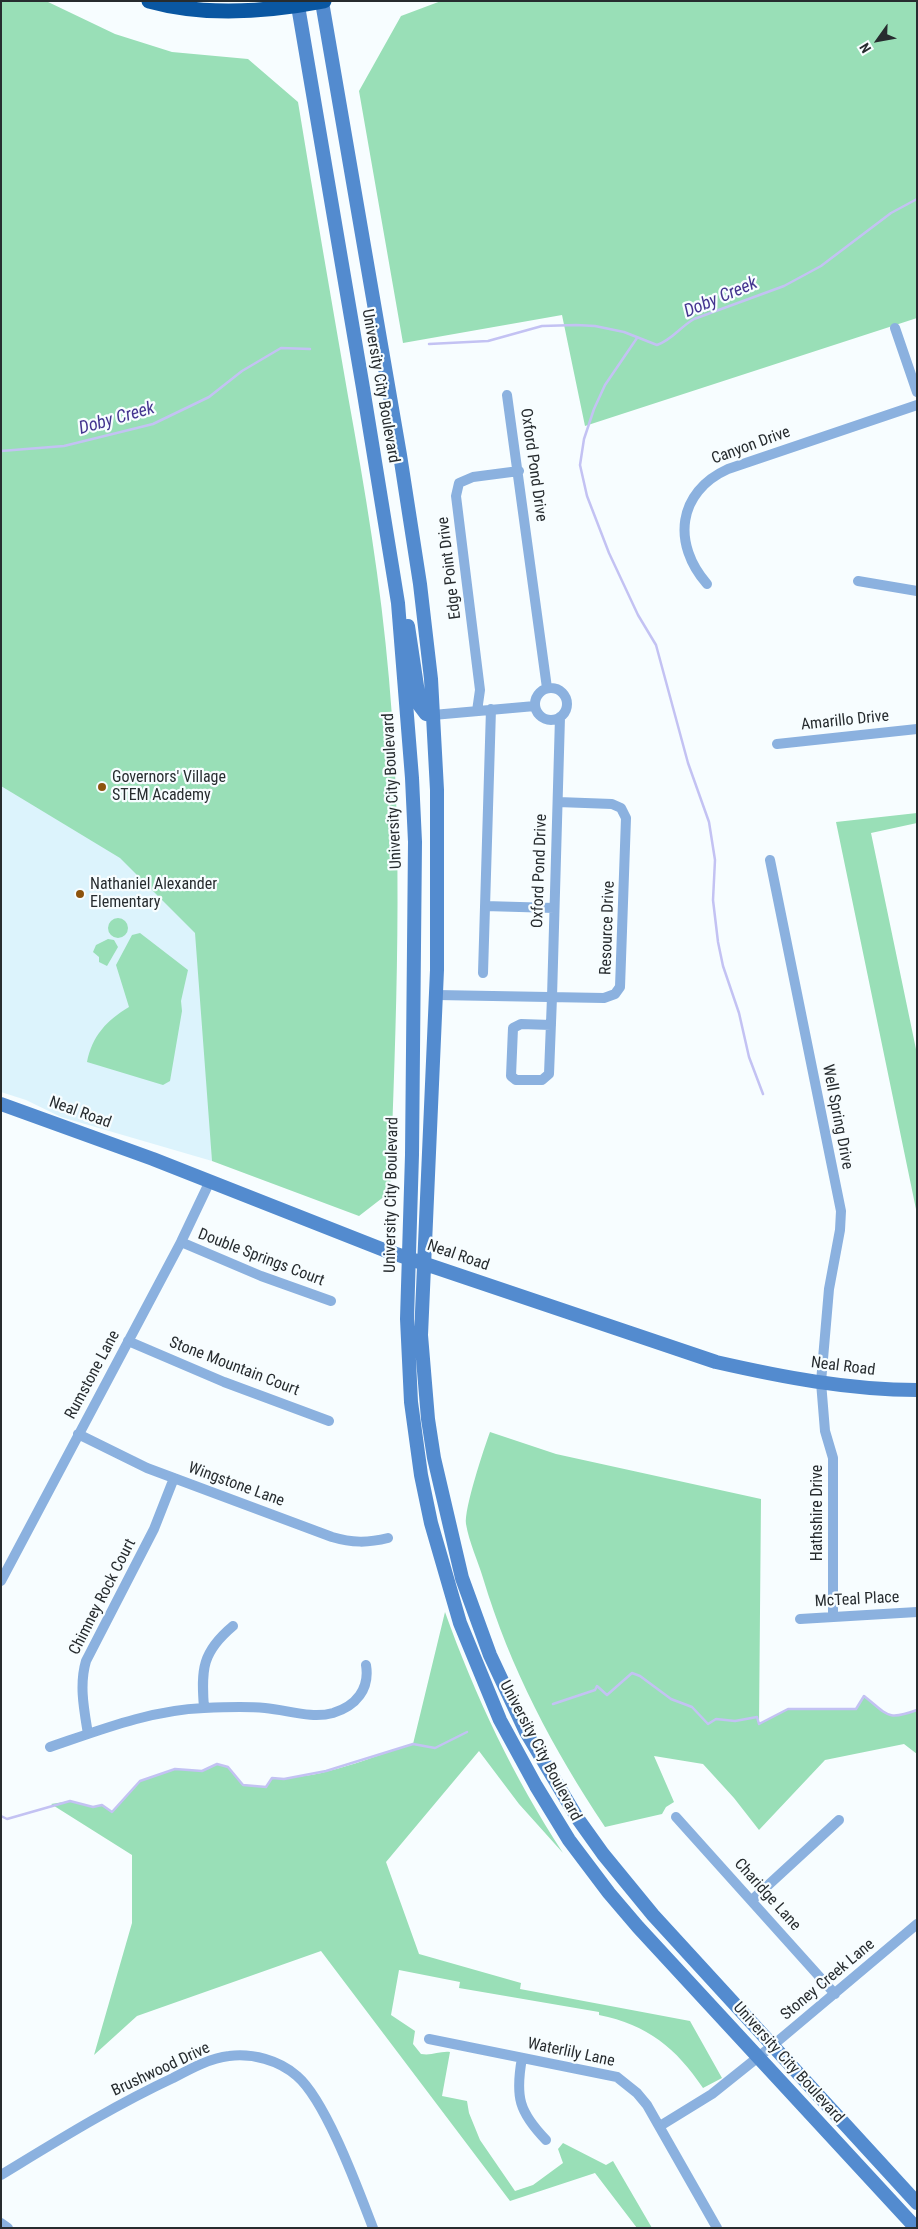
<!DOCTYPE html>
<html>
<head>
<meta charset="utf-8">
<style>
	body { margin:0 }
	#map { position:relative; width:918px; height:2229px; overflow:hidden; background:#f7fdff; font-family:"Roboto Condensed",sans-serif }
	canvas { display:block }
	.frame { position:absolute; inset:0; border:2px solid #272c2f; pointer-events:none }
	.north { position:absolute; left:853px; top:15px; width:50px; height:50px; -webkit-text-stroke:4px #f7fdff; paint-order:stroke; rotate:238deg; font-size:14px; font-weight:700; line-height:20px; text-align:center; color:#272c2f }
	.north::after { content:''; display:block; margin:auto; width:18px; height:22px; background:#272c2f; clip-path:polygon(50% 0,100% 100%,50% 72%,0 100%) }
</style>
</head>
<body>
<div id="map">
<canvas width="918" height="2229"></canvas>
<div class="frame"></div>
<div class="north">N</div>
</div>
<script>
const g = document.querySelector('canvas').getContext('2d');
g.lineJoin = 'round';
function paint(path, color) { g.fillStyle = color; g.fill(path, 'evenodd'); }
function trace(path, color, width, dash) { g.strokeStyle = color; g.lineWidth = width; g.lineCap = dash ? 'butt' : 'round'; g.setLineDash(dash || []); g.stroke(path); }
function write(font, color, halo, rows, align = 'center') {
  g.font = font + ' "Roboto Condensed",sans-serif'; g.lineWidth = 4.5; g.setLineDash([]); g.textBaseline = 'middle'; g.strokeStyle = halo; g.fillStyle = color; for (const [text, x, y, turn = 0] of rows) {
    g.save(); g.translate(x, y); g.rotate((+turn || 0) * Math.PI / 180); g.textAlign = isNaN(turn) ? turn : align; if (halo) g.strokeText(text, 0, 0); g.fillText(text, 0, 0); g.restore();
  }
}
const built = new Path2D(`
	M193,447L212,1161L61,1117L26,1100L1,1092V482Z`);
const green = new Path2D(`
	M1,1H46L115,34L172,52L248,59L298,102C314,200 331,298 348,396C365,490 381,584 389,679C404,850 396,1021 390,1192L359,1216L212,1161L195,933L120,858L1,786Z
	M441,1H917V318L585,426L562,315L403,343L359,91L401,16Z
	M917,813V823L871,833L917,1054V1214L836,822Z
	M108 928a10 10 0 1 1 20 0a10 10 0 1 1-20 0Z
	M140,933L188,970L181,1001L182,1011L170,1081L163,1085L87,1062C92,1036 107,1020 129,1007L116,965L132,935Z
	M108,939L114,940L118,947L107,966L99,962V957L93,952L96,945Z
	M490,1432L556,1454L761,1499L759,1724L788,1709H856L864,1696C888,1715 887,1720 917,1710V1754L904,1744L825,1760L759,1830L734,1798L703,1764L654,1756L674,1802L666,1807L662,1814L605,1827C553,1749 510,1668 483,1578C478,1561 469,1542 466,1524C464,1509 484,1448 490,1432Z
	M445,1612C475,1696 514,1778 563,1853L519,1804L479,1751L386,1862L419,1954L521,1983L520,1989L690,2021L722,2078L703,2088C676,2048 648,2025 599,2015V2012L459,1988L460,1982L399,1970L391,2015L415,2031L413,2044L421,2054C432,2056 439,2051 450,2052L442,2096L467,2101L469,2113L480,2140L515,2191L533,2185L563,2163L558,2149L563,2143L606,2165L613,2161L652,2228H637L595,2173L510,2201L321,1951L137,2016L94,2055L132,1923V1855L51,1804L70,1801L93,1807L102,1805L112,1812L140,1781L175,1769L202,1771L217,1764L228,1767L243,1785L266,1787L272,1778C320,1780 368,1758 413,1744Z`);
const stream = new Path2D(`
	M637,338L605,385L594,409L584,439L580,465L587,496L609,553L638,615L656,645L688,763L709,822L715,860L713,900L718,942L723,966L739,1013L749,1057L763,1094
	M429,344L488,341L542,326L576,325L595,326L624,332L657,345C672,340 680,327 694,319L784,286L821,266L891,213L917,199
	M1,451L64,446L153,424L209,397L242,371L281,348L310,349
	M553,1704L595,1690L597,1686L607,1695L632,1673L640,1676L671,1699L692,1707L708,1724L716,1719L735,1721L757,1717L759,1724L788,1709H856L864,1696C888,1715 887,1721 917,1710
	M1,1816L7,1819L70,1801L93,1807L102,1805L112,1812L140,1781L175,1769L202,1771L217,1764L228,1767L243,1785L266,1787L272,1778L284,1779L326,1771L413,1744L435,1748L467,1732`);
const street = new Path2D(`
	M895,328L917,392
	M507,395L547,688
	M858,581L917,591
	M707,584C672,544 677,492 728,469L917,405
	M535 704a16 16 0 1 1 32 0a16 16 0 1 1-32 0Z
	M477,711L480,690L456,496L459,483L473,477L519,471
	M433,715L535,706
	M777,744L917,729
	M770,860L841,1211L840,1230L829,1289L821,1382L825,1431L833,1458V1615
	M485,906L554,908
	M483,973L491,709
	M437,995L604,998L615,994L620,987L626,818L621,808L612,804L558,802
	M551,1025L521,1024L513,1028L511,1076L516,1080H542L549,1074L552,997L560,717
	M181,1242L261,1276L331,1301
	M128,1341L224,1382L329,1421
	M78,1434L147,1468L332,1537C352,1543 368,1543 388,1538
	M1,1581L181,1242L210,1181
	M800,1619L917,1612
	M204,1708C201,1669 202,1652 233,1626
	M88,1734C84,1709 79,1685 86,1661L154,1529L174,1478
	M50,1747C100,1730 151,1710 204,1708C224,1707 245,1706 265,1708C288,1710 311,1719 333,1713C356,1706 370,1689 366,1665
	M676,1817L835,1994
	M752,1900L839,1820
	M429,2039L617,2077L637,2093L647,2105L717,2228
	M522,2058C515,2097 519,2112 546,2140
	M660,2126L712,2094L772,2046L917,1924
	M1,2175C57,2141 113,2106 173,2078C190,2069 210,2058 229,2056C252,2053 279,2060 297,2076C326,2101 358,2189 373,2228
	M1,2223L8,2228`);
const secondary = new Path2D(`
	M322,2L400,455L420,584L431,679L437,790V970L421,1335L428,1419L434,1458L462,1578L490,1655L526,1732L578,1819L603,1854L653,1915L917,2203
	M298,6L363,388L398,603L412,778L415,842L412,1155L407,1319L411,1402L421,1475L431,1523L460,1623L500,1720L536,1786L569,1840L609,1893L638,1927L916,2228
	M408,626L420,706L426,714L433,715
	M1,1104L153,1159L384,1250L716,1362C782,1377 849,1390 917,1390`);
const highway = new Path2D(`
	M149,1C206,17 267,12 324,1`);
const markers = [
	[102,787,5,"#8d530d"],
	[80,894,5,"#8d530d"]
];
const streetNames = [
	["University City Boulevard",380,386,80],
	["Canyon Drive",751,446,-20],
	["Oxford Pond Drive",533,465,82],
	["Edge Point Drive",450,568,-97],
	["Amarillo Drive",845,721,-6],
	["University City Boulevard",393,791,-93],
	["Oxford Pond Drive",540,871,-88],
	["Resource Drive",608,928,-88],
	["Neal Road",80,1113,20],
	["Well Spring Drive",837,1117,79],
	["University City Boulevard",392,1195,-89],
	["Neal Road",458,1256,19],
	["Double Springs Court",261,1258,21],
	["Stone Mountain Court",234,1367,21],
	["Neal Road",843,1367,7],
	["Rumstone Lane",93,1375,-62],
	["Wingstone Lane",236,1485,20],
	["Hathshire Drive",818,1513,-90],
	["Chimney Rock Court",103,1597,-63],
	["McTeal Place",857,1600,-3],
	["University City Boulevard",540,1751,62],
	["Charidge Lane",767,1895,48],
	["Stoney Creek Lane",828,1980,-40],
	["Waterlily Lane",571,2053,12],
	["University City Boulevard",788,2063,48],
	["Brushwood Drive",161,2070,-25]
];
const poiNames = [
	["Governors' Village",112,778],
	["STEM Academy",112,796],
	["Nathaniel Alexander",90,885],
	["Elementary",90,903]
];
const waterNames = [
	["Doby Creek",721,298,-23],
	["Doby Creek",117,419,-16]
];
paint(built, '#dcf3fc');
paint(green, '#99dfb7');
trace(stream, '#c3c2f3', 2.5);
trace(street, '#8bb1df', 10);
trace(secondary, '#538bcf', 14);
trace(highway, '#0a57a2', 15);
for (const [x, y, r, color] of markers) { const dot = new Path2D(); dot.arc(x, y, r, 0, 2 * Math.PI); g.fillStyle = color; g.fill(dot); trace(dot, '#f7fdff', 2); }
write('16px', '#272c2f', '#f7fdff', streetNames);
write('16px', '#272c2f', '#f7fdff', poiNames, 'left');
write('italic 18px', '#443590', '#f7fdff', waterNames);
</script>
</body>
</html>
